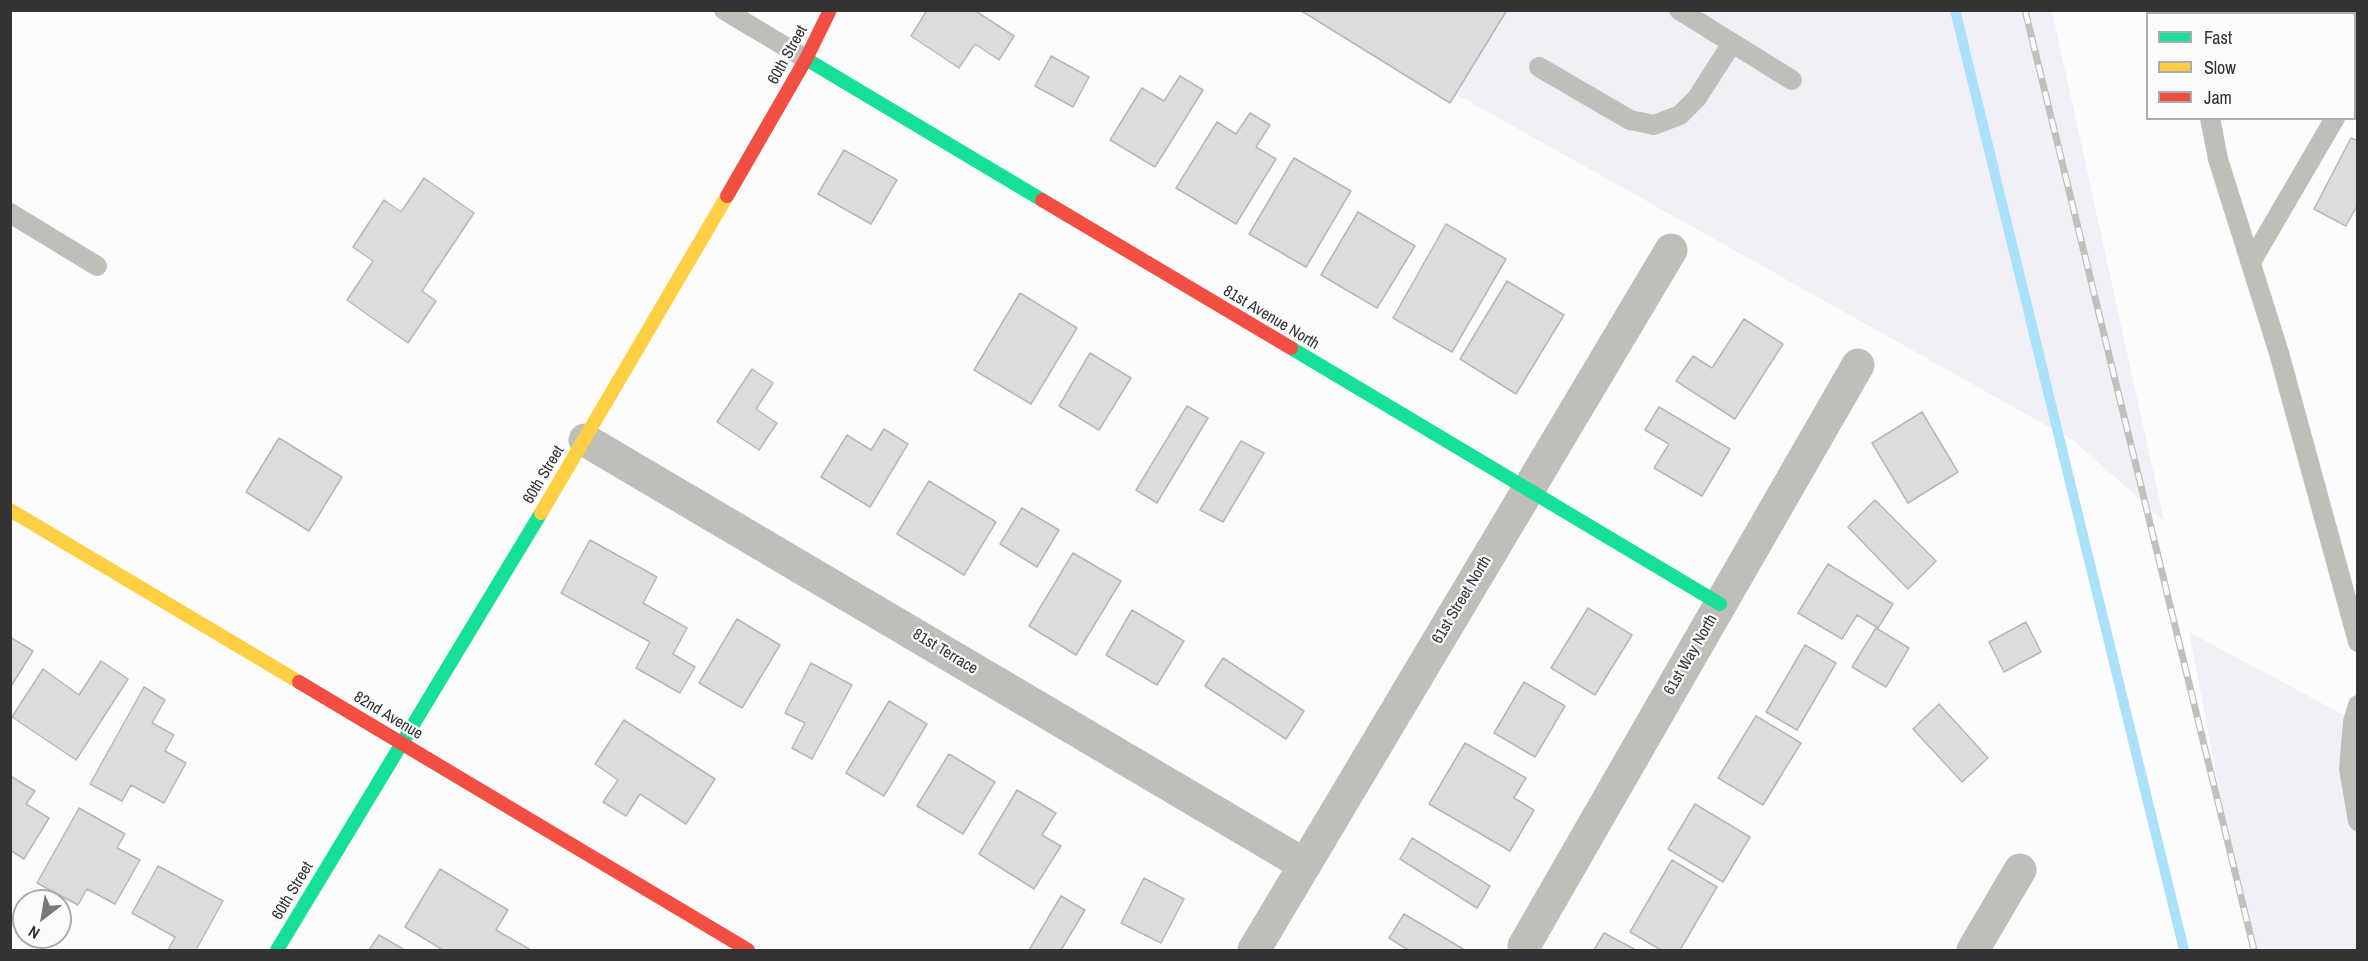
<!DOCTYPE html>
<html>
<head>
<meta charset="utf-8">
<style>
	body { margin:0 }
	#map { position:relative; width:2368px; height:961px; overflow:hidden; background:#fcfcfd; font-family:"Archivo Narrow",sans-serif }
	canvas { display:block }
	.frame { position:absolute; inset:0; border:12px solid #333334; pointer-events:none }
	.legend { position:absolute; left:2146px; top:12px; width:210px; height:108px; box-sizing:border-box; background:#fbfbfe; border:2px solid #ababad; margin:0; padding:8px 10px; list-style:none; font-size:18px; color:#333334 }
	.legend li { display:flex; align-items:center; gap:12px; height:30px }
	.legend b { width:30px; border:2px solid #ababad }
	.north { position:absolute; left:12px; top:889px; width:60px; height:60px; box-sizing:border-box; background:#fbfbfe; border:2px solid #ababad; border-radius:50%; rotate:211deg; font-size:16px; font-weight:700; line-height:24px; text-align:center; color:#333334 }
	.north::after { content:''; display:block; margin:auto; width:21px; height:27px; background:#79797a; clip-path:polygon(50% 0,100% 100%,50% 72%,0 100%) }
</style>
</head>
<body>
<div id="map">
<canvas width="2368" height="961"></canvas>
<div class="frame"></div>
<ul class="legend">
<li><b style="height:8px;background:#16e098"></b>Fast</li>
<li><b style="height:8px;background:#ffcf43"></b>Slow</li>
<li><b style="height:8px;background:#f24e42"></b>Jam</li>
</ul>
<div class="north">N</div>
</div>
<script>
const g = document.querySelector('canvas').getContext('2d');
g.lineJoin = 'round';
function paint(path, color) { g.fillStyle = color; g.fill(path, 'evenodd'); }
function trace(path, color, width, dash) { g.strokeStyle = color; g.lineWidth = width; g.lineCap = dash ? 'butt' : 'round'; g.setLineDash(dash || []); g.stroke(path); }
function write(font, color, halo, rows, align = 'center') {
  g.font = font + ' "Archivo Narrow",sans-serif'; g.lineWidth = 4.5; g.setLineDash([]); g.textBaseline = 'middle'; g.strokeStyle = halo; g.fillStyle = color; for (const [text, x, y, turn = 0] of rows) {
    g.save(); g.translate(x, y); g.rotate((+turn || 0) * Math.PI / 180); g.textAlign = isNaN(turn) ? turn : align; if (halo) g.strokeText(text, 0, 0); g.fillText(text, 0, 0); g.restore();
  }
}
const built = new Path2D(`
	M1308,11H2052L2164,521L2074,441Z
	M2189,632L2357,722V950H2250Z`);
const stream = new Path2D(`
	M1955,10L2184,950`);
const building = new Path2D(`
	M927,10H974L1014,36L999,60L975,44L959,68L911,36Z
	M1300,10H1507L1450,103Z
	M1051,56L1089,77L1073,107L1035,86Z
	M1180,76L1203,90L1155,167L1110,140L1142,88L1164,101Z
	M1250,113L1270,125L1256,147L1276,159L1236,224L1176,188L1217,122L1236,134Z
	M2351,138L2358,141V204L2346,226L2314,209Z
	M844,150L897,180L871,224L818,194Z
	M1294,158L1351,191L1306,267L1249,234Z
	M424,178L474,213L422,291L436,301L408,343L347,300L373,261L353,247L384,200L401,212Z
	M1358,212L1415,246L1377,308L1321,275Z
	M1446,224L1506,259L1452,352L1393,318Z
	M1507,281L1564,315L1516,394L1460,359Z
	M1020,293L1077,328L1031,404L974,370Z
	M1744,319L1783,344L1735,419L1676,381L1693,356L1712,368Z
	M1090,353L1131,378L1099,430L1059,406Z
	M752,369L773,383L756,409L777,423L759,450L717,422Z
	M1187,406L1208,418L1157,503L1136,490Z
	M1659,407L1730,449L1702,496L1654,468L1669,444L1645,430Z
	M1922,412L1958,472L1908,503L1872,443Z
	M884,429L908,444L870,507L821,477L847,435L871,450Z
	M279,438L342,477L309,531L246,492Z
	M1241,441L1264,453L1223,522L1200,510Z
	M929,481L996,522L964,575L897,534Z
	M1875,500L1936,561L1908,589L1848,527Z
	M1022,508L1059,530L1037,567L1000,544Z
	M590,540L657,577L643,603L687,628L673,654L695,667L680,693L636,668L650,642L561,593Z
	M1073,553L1121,581L1076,655L1029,626Z
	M1828,564L1893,604L1878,628L1857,615L1842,639L1798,613Z
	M1588,608L1632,635L1595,695L1551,668Z
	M1132,610L1184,641L1157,685L1106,655Z
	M737,619L780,645L742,708L699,683Z
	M2026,622L2041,652L2004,672L1989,642Z
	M1876,628L1909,648L1886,687L1852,667Z
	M10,637L33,651L10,688Z
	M1805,645L1836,663L1797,730L1766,712Z
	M1223,658L1304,711L1286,739L1205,686Z
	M101,661L128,679L76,760L12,717L43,669L79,695Z
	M811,663L852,685L812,759L792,748L805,723L785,713Z
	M1524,682L1565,706L1535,757L1494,733Z
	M144,687L165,700L152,723L174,735L165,751L186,763L164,803L131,785L122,801L90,784Z
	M889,701L927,724L884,796L846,773Z
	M1939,704L1988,758L1962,782L1913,729Z
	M1756,716L1801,743L1763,805L1718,778Z
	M624,720L715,779L686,824L640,794L626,816L603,802L618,780L595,764Z
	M1465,743L1526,778L1514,798L1534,810L1510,851L1429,804Z
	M949,754L995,782L963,834L917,806Z
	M10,776L35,791L26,804L49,818L24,859L10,850Z
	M1017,790L1056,813L1042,835L1061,846L1034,889L979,854Z
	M1695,804L1750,837L1723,882L1668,849Z
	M79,808L125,834L117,848L140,860L115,904L87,889L78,905L37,883Z
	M1412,838L1490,886L1477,908L1400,859Z
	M1672,860L1717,887L1680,950H1661L1630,932Z
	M158,866L223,901L196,950H168L175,937L132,913Z
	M440,869L508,910L496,930L531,950H443L405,927Z
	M1144,878L1184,899L1161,943L1121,923Z
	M1061,896L1085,910L1061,950H1029Z
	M1404,914L1465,950H1408L1389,938Z
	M1604,933L1636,950H1594Z
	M379,935L405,950H369Z`);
const lane = new Path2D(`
	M724,10L806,59
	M1679,10L1792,80
	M2187,10L2188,14
	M1539,67L1630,120L1654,125L1680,115L1697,98L1732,43
	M2354,86L2358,81
	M2210,118L2218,159L2279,353L2358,642
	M10,213L97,266
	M2251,262L2335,118
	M2358,705L2353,722L2349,769L2358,821`);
const street = new Path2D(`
	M585,440L1305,865
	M1524,946L1858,365
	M1254,950L1671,250
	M1973,950L2020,870`);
const fast = new Path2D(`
	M806,59L1042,200
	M1291,348L1720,604
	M277,950L541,513`);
const slow = new Path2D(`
	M10,510L299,682
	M541,513L727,196`);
const jam = new Path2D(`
	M727,196L806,59L830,10
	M1042,200L1291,348
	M299,682L748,950`);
const rail = new Path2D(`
	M2025,10L2254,950`);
const streetNames = [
	["60th Street",788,55,-61],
	["81st Avenue North",1271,318,31],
	["60th Street",544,475,-59],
	["61st Street North",1462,600,-59],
	["81st Terrace",945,652,31],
	["61st Way North",1691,655,-60],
	["82nd Avenue",388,716,31],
	["60th Street",293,891,-59]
];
paint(built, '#f1f0f7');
trace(stream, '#ace1fc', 10);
paint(building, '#dcdcdd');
trace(building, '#b7b7b8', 1.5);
trace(lane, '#c0beb8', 20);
trace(street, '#c0beb8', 33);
trace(fast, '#16e098', 14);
trace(slow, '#ffcf43', 14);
trace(jam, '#f24e42', 14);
trace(rail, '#c0c0bc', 7);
trace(rail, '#fbfbfe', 4.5, [14]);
write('16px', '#333334', '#fbfbfe', streetNames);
</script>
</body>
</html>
